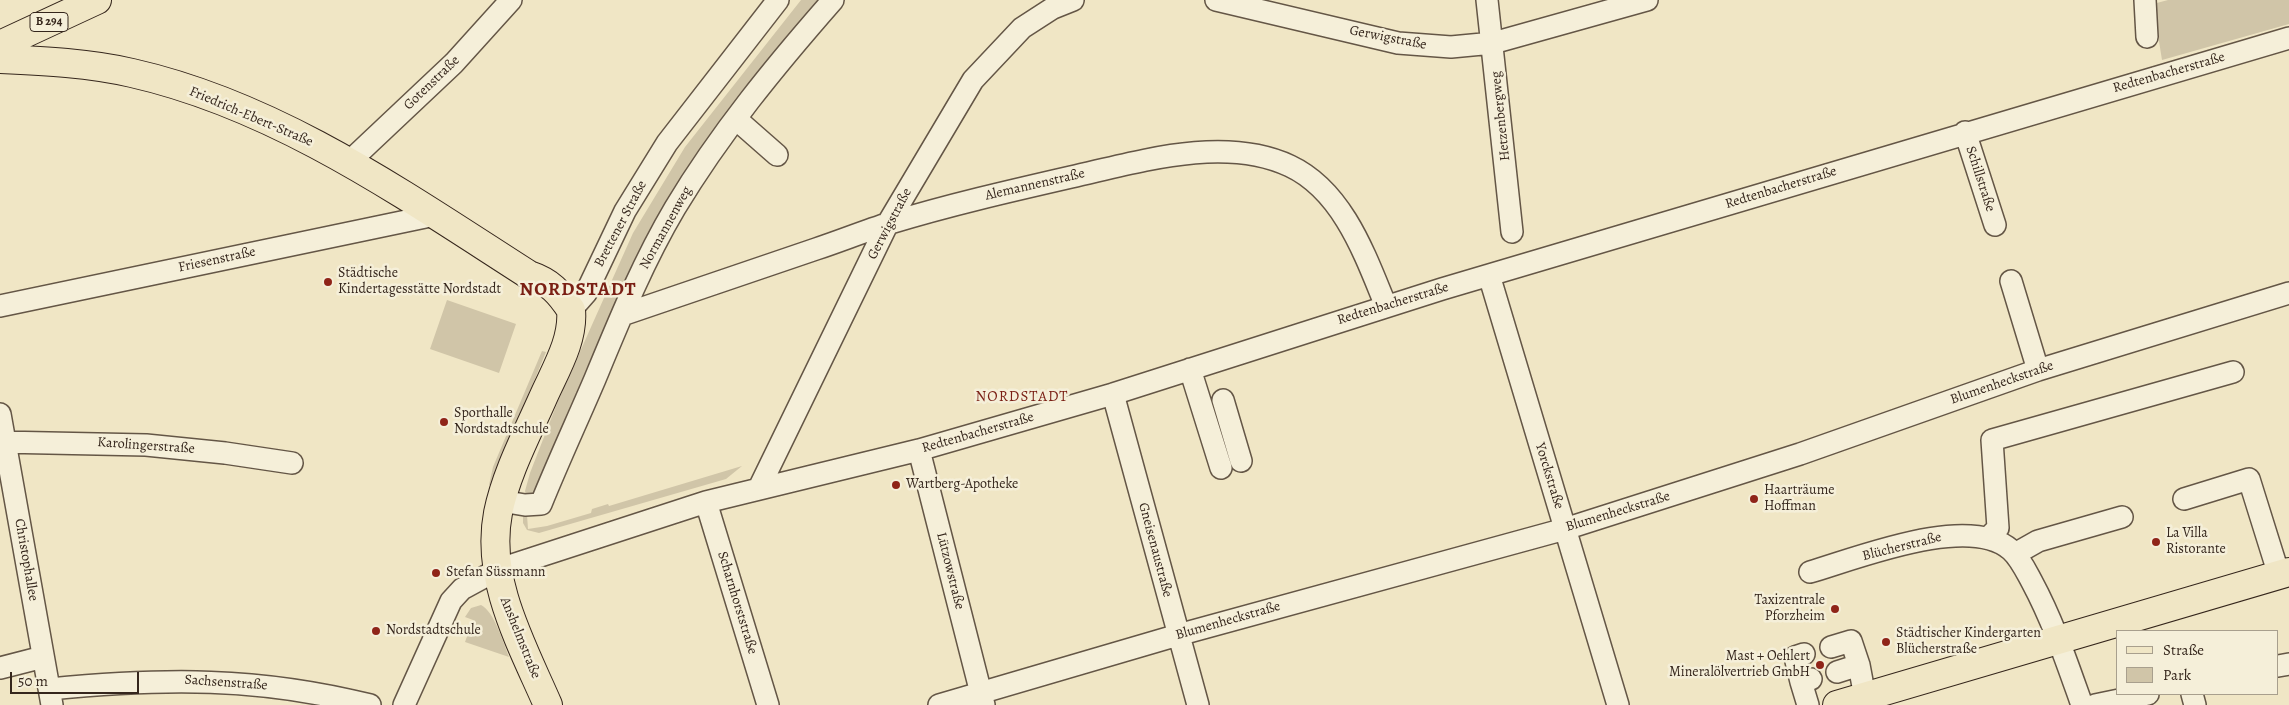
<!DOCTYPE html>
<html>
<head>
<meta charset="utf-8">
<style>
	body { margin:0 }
	#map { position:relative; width:2289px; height:705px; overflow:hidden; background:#f0e6c5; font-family:Alegreya,serif }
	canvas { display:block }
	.legend { position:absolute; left:2116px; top:630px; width:162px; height:65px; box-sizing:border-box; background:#f5efd9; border:1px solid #a89f8d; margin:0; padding:6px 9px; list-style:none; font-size:15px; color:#35261c }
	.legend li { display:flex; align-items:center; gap:10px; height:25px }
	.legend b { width:25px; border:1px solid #a89f8d }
	.scale { position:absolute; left:10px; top:672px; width:129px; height:22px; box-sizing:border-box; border:2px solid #35261c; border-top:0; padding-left:6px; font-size:15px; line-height:18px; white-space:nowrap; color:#35261c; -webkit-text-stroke:4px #f5efd9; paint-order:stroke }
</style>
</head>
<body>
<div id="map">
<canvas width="2289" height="705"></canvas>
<ul class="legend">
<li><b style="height:6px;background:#f0e6c5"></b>Straße</li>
<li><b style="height:14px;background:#d0c5a8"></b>Park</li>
</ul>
<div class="scale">50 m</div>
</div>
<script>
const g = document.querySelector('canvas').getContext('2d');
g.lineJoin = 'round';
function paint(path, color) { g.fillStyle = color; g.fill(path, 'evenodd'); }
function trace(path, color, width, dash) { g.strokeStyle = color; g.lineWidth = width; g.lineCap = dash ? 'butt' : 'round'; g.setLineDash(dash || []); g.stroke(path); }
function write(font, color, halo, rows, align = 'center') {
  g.font = font + ' Alegreya,serif'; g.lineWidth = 5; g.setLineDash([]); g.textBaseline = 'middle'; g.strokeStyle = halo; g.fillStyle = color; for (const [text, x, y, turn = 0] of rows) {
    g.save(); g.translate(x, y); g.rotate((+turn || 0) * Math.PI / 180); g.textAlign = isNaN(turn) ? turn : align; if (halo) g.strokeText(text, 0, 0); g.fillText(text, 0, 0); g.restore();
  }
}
const green = new Path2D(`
	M801,0H826L772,64L592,361L578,389L538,495H526L525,491L530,473L558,401L633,233L685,147Z
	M2168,0H2289V24L2162,60L2153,4Z
	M447,300L516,324L499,373L430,349Z
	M542,351L546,352L491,485H489L493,467Z
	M742,466L726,479L539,533L527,530L523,523V515H527L528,529L547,526L591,513L592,509L608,504L609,506Z
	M481,605C494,611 504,644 509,657L465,642L473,620L465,617L471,608Z`);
const minor = new Path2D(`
	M1216,0L1398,43L1451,47L1493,43L1647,0
	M1487,0L1512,232
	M2145,0L2147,37
	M736,119L777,155
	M1965,132L1995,225
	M349,162L454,63L511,0
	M1489,275L1618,705
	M2011,281L2038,370
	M0,306L435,215
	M571,310L586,293L625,211L667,143L778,0
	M622,315C686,293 751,271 816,249C840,241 865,231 890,223C949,205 1010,191 1071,177C1138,162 1224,135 1290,166C1343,191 1365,255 1386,306
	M1190,369L1221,468
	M1113,394L1198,705
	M1223,400L1241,461
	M0,414L52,705
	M0,442L146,445L225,453L292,463
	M919,450L984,705
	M759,488L888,223L973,80L1022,28L1053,8L1073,0
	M2184,499L2249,479L2279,575
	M501,501L525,505L541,504C558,462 577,421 595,379C619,321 643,262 675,208C720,133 776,65 833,0
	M706,502L768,705
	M1988,538L1998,528L1992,440L2233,372
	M2015,554L2038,541L2122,517
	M1810,572C1858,558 1969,513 2011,550C2020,558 2026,571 2032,582C2053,621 2067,663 2082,705
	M1831,647L1851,641L1859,665
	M2278,666L2289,664
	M0,668L43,657
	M1837,672L1859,665L1865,697
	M1801,682L1795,657L1804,654
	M50,689C164,678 258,677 370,705
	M2192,694L2195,705
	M404,705L451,601L462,589L497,570L706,502L919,450L1113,394L1442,289L2289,38
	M939,705L1178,635L1565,529L1800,454L2038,370L2289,293
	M1808,705L1801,682L1811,679
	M2095,705L2148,694`);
const major = new Path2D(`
	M0,45L97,0
	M0,59C44,61 89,63 132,73C278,106 404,195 529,275C550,282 559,292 571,310C574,341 554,372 542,400C526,436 506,474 498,513C485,580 522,645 548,705
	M1837,705L2289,572`);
const markers = [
	[328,282,5,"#8f2418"],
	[444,422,5,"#8f2418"],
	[896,485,5,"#8f2418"],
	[1754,499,5,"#8f2418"],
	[2156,542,5,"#8f2418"],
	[436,573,5,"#8f2418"],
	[1835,609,5,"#8f2418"],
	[376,631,5,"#8f2418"],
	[1886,642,5,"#8f2418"],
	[1820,665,5,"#8f2418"]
];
const shields = [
	[49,22,38]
];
const shieldNames = [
	["B 294",49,22]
];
const streetNames = [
	["Gerwigstraße",1388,38,11],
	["Redtenbacherstraße",2169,73,-16],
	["Gotenstraße",432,83,-44],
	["Hetzenbergweg",1501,116,-96],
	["Friedrich-Ebert-Straße",251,117,23],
	["Schillstraße",1980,179,72],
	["Alemannenstraße",1035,185,-13],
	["Redtenbacherstraße",1781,188,-17],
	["Brettener Straße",621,224,-62],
	["Gerwigstraße",890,224,-62],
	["Normannenweg",666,228,-61],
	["Friesenstraße",217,260,-12],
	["Redtenbacherstraße",1393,304,-17],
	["Blumenheckstraße",2002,383,-19],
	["Redtenbacherstraße",978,433,-16],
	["Karolingerstraße",146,446,4],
	["Yorckstraße",1549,476,73],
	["Blumenheckstraße",1618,512,-17],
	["Blücherstraße",1902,547,-14],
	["Gneisenaustraße",1155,550,75],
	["Christophallee",26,560,80],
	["Lützowstraße",950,571,76],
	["Scharnhorststraße",737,603,73],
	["Blumenheckstraße",1228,621,-16],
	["Anshelmstraße",520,638,68],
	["Sachsenstraße",226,683,4]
];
const poiNames = [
	["Städtische",338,274],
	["Kindertagesstätte Nordstadt",338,290],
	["Sporthalle",454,414],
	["Nordstadtschule",454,430],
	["Wartberg-Apotheke",906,485],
	["Haarträume",1764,491],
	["Hoffman",1764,507],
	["La Villa",2166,534],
	["Ristorante",2166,550],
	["Stefan Süssmann",446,573],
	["Taxizentrale",1825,601,"right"],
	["Pforzheim",1825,617,"right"],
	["Nordstadtschule",386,631],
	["Städtischer Kindergarten",1896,634],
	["Blücherstraße",1896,650],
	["Mast + Oehlert",1810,657,"right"],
	["Mineralölvertrieb GmbH",1810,673,"right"]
];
const neighbourhoodNames = [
	["NORDSTADT",1022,397]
];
const districtNames = [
	["NORDSTADT",578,290]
];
paint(green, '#d0c5a8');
trace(minor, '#645646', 24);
trace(major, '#35261c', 30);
trace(minor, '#f5efd9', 21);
trace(major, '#f0e6c5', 28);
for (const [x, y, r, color] of markers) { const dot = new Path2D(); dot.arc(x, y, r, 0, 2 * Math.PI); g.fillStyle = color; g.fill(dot); trace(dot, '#f5efd9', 2); }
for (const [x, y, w] of shields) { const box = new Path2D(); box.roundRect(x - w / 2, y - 9.5, w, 19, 4); g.fillStyle = '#f5efd9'; g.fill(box); trace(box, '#35261c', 1); }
write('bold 12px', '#35261c', null, shieldNames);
write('14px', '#35261c', '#f5efd9', streetNames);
write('14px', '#35261c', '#f5efd9', poiNames, 'left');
g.letterSpacing = '1px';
write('15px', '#7a1f14', '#f5efd9', neighbourhoodNames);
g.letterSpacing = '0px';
g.letterSpacing = '1px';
write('bold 19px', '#7a1f14', '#f5efd9', districtNames);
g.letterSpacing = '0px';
</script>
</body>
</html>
